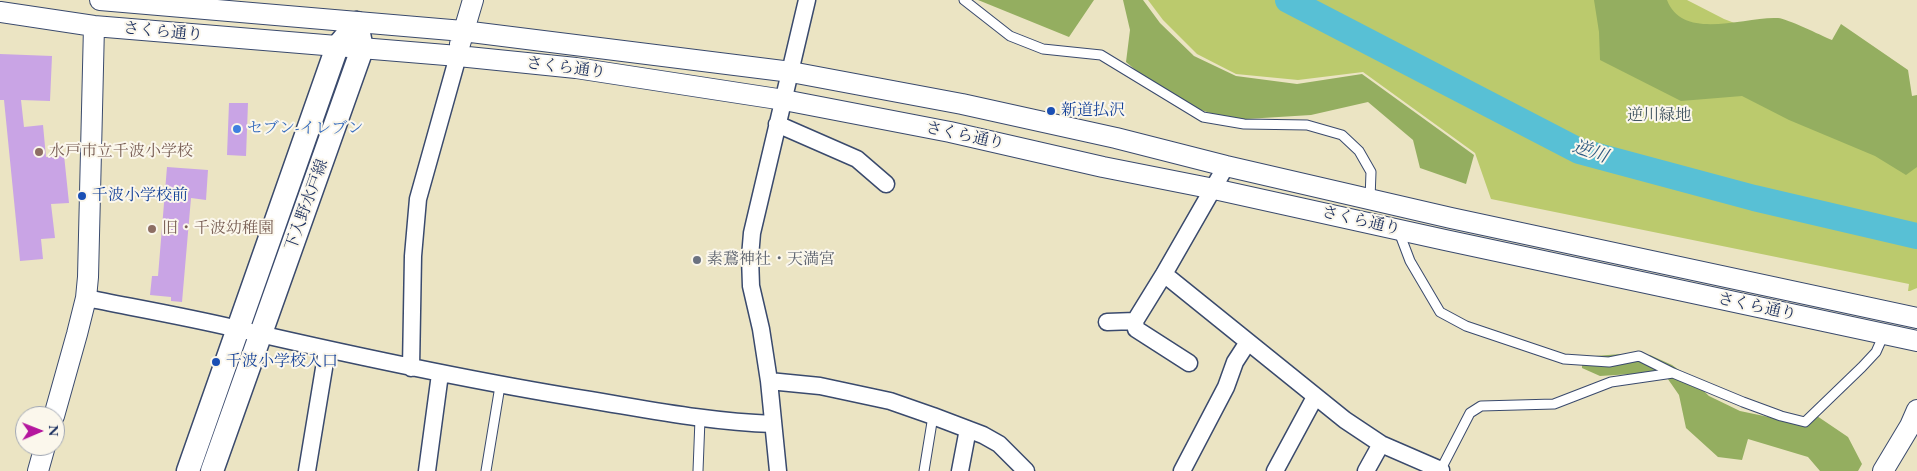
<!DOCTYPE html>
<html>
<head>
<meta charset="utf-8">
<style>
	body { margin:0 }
	#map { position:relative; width:1917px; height:471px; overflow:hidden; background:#ebe4c3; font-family:"EB Garamond",serif }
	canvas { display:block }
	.north { position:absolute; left:15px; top:406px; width:50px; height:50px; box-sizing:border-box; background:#fbf7ec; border:1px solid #a1a7b3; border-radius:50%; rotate:89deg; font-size:14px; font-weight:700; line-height:20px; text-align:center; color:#1b2f5e }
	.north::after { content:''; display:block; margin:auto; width:18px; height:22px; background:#b5179e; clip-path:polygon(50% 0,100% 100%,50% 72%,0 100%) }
</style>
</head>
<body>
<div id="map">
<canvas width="1917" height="471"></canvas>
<div class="north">N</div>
</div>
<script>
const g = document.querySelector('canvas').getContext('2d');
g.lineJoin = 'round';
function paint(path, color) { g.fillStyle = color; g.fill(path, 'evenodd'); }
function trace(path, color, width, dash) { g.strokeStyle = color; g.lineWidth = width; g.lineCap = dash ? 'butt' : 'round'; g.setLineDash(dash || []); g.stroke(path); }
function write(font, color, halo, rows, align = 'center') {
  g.font = font + ' "EB Garamond","Noto Serif JP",serif'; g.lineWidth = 4; g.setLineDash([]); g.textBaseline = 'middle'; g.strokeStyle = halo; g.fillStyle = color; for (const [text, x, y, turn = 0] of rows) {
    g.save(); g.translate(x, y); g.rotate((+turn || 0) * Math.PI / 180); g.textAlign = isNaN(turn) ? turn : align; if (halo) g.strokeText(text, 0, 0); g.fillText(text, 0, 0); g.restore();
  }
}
const green = new Path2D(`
	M1148,0H1687L1724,19L1899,86L1917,106V288L1910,291H1908L1909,284L1491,199L1475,153L1363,72L1298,80L1236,74L1197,54L1163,20Z`);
const forest = new Path2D(`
	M978,0H1094L1069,37Z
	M1123,0H1143L1160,23L1194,56L1236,76L1297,84L1362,74L1474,155L1466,184L1420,168L1413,140L1368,102L1311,115L1230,120L1170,99L1126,62L1130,30Z
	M1594,0H1667C1683,42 1745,16 1778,18C1788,19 1820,35 1832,40L1841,24L1908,70L1912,96L1917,95V167L1906,175L1875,156L1789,120L1742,96L1681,101L1600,60L1599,32Z
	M1621,354L1650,355L1672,365L1690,378L1709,396L1740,411L1783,420L1817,416L1848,437L1862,464L1858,471H1820L1808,457L1748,439L1742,460L1718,457L1686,428L1679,395L1663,372L1600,376L1582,368V357Z`);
const river = new Path2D(`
	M1288,0L1579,151L1754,198L1917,236`);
const building = new Path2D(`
	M0,54L52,56L50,101L21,100L24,127L43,125L46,157L64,155L69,203L51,204L55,238L41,239L43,259L20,261L4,100H0Z
	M229,103H248L246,156L227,155Z
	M167,167L208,170L206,200L191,198L182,302L171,301V297L150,295L152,276H158Z`);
const service = new Path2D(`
	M964,0L1010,36L1043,49L1101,55L1203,117L1244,124L1307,125L1342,135L1359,151L1371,172L1370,199
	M1399,232L1410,261L1440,312L1466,326L1564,359L1609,362L1639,356L1673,373L1743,402L1781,416L1805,422L1862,367L1876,352L1884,334
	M486,471L500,386
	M698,471L700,419
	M924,471L933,416
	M1440,471L1470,413L1481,406L1554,404L1611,382L1673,373`);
const minor = new Path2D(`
	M777,124L857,159L886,184
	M1164,274L1345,420L1381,444L1441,470
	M86,298C136,308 188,317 238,329C355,356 471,381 590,400C651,410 711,422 773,424
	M1135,321L1136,329L1189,363
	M1107,322L1135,321L1164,274L1226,166
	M411,368L413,256L418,199L458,56
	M769,381L820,386L890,401L933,416L983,435L999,444L1026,471
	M307,471L327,350
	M427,471L440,374
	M778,471L769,381L761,329L751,286L750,257L752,233L807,0
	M960,471L968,429
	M1182,471L1226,387L1235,362L1248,342
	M1275,471L1315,397
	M1366,471L1381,444`);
const tertiary = new Path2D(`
	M100,0L463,31L791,72L962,104L1116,138L1226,166L1451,218L1917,318
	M0,12L94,26L458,56L576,68L784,100L950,132L1103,167L1214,189L1445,240L1917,341
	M460,44L473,0
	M54,416L77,334L86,298L88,277L94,26
	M38,471L45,446
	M1883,471L1910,426L1917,410`);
const secondary = new Path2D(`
	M188,471L337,47L357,23
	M212,471L362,49L357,23`);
const markers = [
	[1051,111,5,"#1a4fb4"],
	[237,129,5,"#3f7fe0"],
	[39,152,5,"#8d6e63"],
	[82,196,5,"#1a4fb4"],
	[152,229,5,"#8d6e63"],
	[697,260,5,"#6b7280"],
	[216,362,5,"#1a4fb4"]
];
const streetNames = [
	["さくら通り",163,32,5],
	["さくら通り",566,68,7],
	["さくら通り",965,136,12],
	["下入野水戸線",307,205,-70],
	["さくら通り",1361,221,13],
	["さくら通り",1757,307,12]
];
const transitNames = [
	["新道払沢",1061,111],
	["千波小学校前",92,196],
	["千波小学校入口",226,362]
];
const parkNames = [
	["逆川緑地",1659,116]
];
const shopNames = [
	["セブン-イレブン",247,129]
];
const educationNames = [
	["水戸市立千波小学校",49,152],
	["旧・千波幼稚園",162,229]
];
const worshipNames = [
	["素鵞神社・天満宮",707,260]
];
const waterNames = [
	["逆川",1590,152,19]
];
paint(green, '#bbca6d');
paint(forest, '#94ae60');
trace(river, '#58c0d5', 26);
paint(building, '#c9a4e5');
trace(service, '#3a4a6d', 11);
trace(minor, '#3a4a6d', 19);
trace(tertiary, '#3a4a6d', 22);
trace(secondary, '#3a4a6d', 25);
trace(service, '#fff', 9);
trace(minor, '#fff', 16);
trace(tertiary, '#fff', 20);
trace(secondary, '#fff', 22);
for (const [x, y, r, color] of markers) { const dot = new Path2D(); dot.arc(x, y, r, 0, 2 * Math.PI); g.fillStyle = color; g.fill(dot); trace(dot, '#fbf7ec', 2); }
write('16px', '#1b2f5e', '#fbf7ec', streetNames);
write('16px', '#164399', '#fbf7ec', transitNames, 'left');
write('16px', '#435662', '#fbf7ec', parkNames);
write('16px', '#366cbe', '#fbf7ec', shopNames, 'left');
write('16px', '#785e54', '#fbf7ec', educationNames, 'left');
write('16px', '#5b616d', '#fbf7ec', worshipNames, 'left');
write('italic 18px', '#2d5a82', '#fbf7ec', waterNames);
</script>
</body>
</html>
